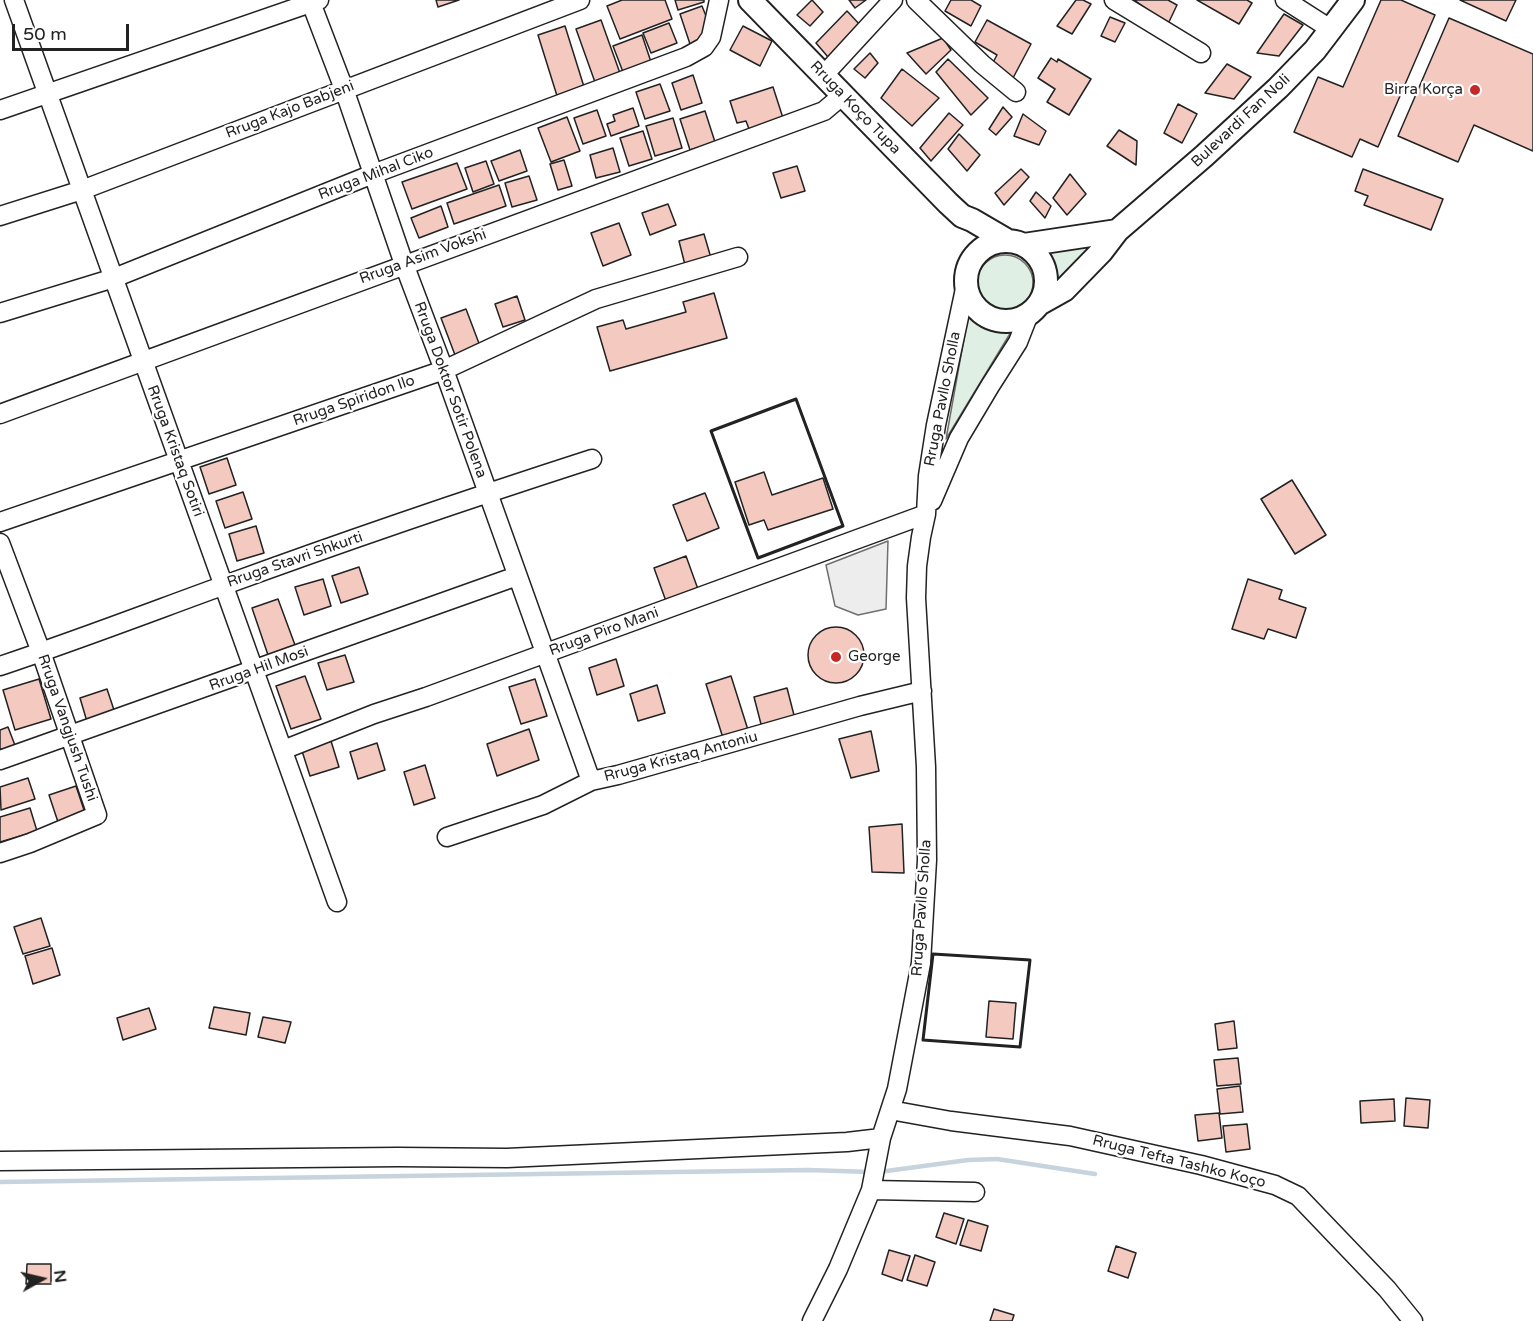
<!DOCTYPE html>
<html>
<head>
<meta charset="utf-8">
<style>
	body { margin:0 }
	#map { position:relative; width:1533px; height:1321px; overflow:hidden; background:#fff; font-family:"Varela Round",sans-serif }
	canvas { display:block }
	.north { position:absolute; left:12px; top:1249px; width:60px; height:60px; -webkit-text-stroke:4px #fff; paint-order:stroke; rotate:82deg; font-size:16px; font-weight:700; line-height:24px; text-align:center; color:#222 }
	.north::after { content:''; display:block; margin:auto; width:21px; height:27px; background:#222; clip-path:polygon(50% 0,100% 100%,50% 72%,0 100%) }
	.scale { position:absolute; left:12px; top:24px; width:117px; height:27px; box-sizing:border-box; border:3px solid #222; border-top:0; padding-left:8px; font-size:18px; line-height:21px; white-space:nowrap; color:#222; -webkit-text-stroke:4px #fff; paint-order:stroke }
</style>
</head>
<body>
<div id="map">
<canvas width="1533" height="1321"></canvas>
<div class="north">N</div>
<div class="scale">50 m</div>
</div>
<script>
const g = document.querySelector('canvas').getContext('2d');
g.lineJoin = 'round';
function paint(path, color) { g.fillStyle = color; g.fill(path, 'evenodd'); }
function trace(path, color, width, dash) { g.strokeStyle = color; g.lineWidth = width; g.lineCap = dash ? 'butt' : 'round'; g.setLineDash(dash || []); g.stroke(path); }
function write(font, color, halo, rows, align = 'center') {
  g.font = font + ' "Varela Round",sans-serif'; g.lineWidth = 4.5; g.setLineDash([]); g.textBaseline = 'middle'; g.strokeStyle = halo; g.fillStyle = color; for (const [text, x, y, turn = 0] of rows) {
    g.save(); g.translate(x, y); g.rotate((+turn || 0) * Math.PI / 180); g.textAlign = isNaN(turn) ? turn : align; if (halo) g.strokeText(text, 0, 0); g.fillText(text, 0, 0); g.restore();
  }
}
const green = new Path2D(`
	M1099,242L1055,282L1050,263L1040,251Z
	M977 283a28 28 0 1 1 56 0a28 28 0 1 1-56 0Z
	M968,316C984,330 993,330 1014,327L946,439Z`);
const parking = new Path2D(`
	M888,541L886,609L858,615L835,606L826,565Z`);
const stream = new Path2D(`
	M879,1172L968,1160L997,1159L1095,1174
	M0,1182L809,1170L870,1172`);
const building = new Path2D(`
	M436,0H459L438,7Z
	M622,0H665L672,19L620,39L607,6Z
	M675,0H704V2L678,10Z
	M812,0L823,12L810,26L797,15Z
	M849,0H866L855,8Z
	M951,0H971L981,6L971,26L945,11Z
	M1076,0H1083L1091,4L1072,34L1057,26Z
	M1134,0H1168L1177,5L1168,24Z
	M1197,0H1247L1252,3L1239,24Z
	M1381,0H1401L1435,15L1378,147L1360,139L1352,157L1294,132L1318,77L1343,87Z
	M1460,0H1516L1506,21Z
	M702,6L708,21L720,37L691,47L680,14Z
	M847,11L862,27L828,57L816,43Z
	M1284,14L1303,25L1279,56L1257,53Z
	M1110,17L1125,23L1115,42L1101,36Z
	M1449,18L1533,54V151L1474,125L1458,162L1398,136Z
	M601,20L621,76L596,85L576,29Z
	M987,20L1031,44L1013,78L991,66L997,55L975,42Z
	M669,23L677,43L651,53L643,33Z
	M565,26L585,90L558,99L538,35Z
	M743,26L772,41L760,66L730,50Z
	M642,35L651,62L623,72L613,46Z
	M943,38L951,50L926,74L907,53Z
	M870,53L878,63L865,78L854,69Z
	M1051,58L1057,62L1058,59L1091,79L1069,115L1047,102L1055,89L1038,78Z
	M948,59L988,98L971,115L936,72Z
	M1227,64L1251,77L1234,99L1205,93Z
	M902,69L939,98L912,126L881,98Z
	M693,75L702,103L681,110L672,83Z
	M660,84L670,111L645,119L636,92Z
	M773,87L783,118L749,129L746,121L737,123L730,101Z
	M1178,104L1197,114L1182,143L1164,133Z
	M1003,107L1012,117L996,135L989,129Z
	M633,108L639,126L611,136L607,124L615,121L613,115Z
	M597,110L606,136L583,144L574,118Z
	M705,111L715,142L690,150L680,119Z
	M949,113L963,125L931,161L920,148Z
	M1023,114L1046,131L1039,145L1014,136Z
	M567,117L580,151L551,162L538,128Z
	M673,118L682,148L655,156L646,126Z
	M1119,130L1137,141L1136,165L1107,146Z
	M643,131L652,159L629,166L620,138Z
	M959,134L980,155L967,171L948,149Z
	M613,148L620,172L596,178L590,155Z
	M520,150L527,171L499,181L491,161Z
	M564,160L572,186L558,190L550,164Z
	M486,161L494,184L473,192L465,168Z
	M457,163L467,189L412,209L402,182Z
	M797,166L805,191L781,198L773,173Z
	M1021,169L1029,177L1004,205L995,193Z
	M1363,169L1443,199L1431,230L1364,205L1368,196L1355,191Z
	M1070,174L1086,194L1067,215L1053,198Z
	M529,176L537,200L512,207L505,183Z
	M499,185L506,206L454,224L447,203Z
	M1036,192L1051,206L1045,218L1030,201Z
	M668,204L676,225L650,235L642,213Z
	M441,206L448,227L419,238L411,218Z
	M619,223L631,255L603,266L591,233Z
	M704,234L711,258L685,265L679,241Z
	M714,293L727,338L610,371L597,327L623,320L626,329L686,312L683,302Z
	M517,296L525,320L503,327L495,304Z
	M466,309L480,346L455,355L441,318Z
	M227,458L236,485L209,494L200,467Z
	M764,472L772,495L823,478L833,509L768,530L764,520L749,525L735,482Z
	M1292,480L1326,535L1295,554L1261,499Z
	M243,492L252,519L225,528L216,501Z
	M705,493L719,528L687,541L673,505Z
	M256,526L264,553L237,561L229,534Z
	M686,556L699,592L667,604L654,568Z
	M359,567L368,594L341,603L332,576Z
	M323,579L331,606L304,615L295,587Z
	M1248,579L1282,590L1279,599L1306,608L1296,638L1268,629L1264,639L1232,629Z
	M278,599L295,645L268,655L252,608Z
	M808 655a28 28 0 1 1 56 0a28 28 0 1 1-56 0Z
	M345,655L354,682L327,690L318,663Z
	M616,659L624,686L597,695L589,668Z
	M305,676L321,719L291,729L276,686Z
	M731,676L748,730L723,738L706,684Z
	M39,679L51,719L15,730L3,690Z
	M535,679L547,716L521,724L509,687Z
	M657,685L665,713L638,721L630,694Z
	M787,688L795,719L762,728L754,697Z
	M107,689L116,716L88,725L80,698Z
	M8,727L16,748L3,753L1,749L0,750V730Z
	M529,729L539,760L497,776L487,744Z
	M871,731L879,771L851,778L839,739Z
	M331,741L339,767L310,776L302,751Z
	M377,743L385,770L358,779L350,752Z
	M425,765L435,798L414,805L404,772Z
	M28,778L35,799L1,810L0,787Z
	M76,786L85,813L58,822L49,795Z
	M30,808L37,831L0,842V817Z
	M902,824L904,873L872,872L869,827Z
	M41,918L50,946L23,954L14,927Z
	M52,948L60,975L33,984L25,956Z
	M989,1001L1016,1003L1013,1039L986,1037Z
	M214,1007L250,1013L246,1035L209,1028Z
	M149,1008L156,1029L123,1040L117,1018Z
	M263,1017L291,1022L285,1043L258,1037Z
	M1234,1021L1237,1048L1218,1050L1215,1024Z
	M1238,1058L1241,1084L1217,1086L1214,1060Z
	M1240,1086L1243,1112L1220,1114L1217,1089Z
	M1406,1098L1430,1100L1428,1128L1404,1126Z
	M1394,1099L1395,1121L1361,1123L1360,1101Z
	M1219,1113L1222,1138L1198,1141L1195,1115Z
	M1247,1124L1250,1149L1226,1152L1223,1126Z
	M944,1213L964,1219L956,1244L936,1237Z
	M968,1220L988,1226L981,1251L960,1245Z
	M1116,1246L1136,1253L1128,1278L1108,1271Z
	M889,1250L910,1256L902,1281L882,1274Z
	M915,1255L935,1262L927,1286L907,1280Z
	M27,1264H51V1284H26Z
	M994,1309L1014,1315L1012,1321H990Z`);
const minor = new Path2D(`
	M14,0L337,902
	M310,0L344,89L404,264L444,370L591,781
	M916,0L982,64L1016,92
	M1114,0L1201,53
	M1285,0L1332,30
	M823,76L893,0
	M0,110L319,0
	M0,216L82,190L580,0
	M0,313L114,278L373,174L686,57L704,47L711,37L719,0
	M0,414L824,111L843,95
	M932,501L959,438L990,386L1018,342L1029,314
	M0,522L444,370L596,299L738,257
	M0,543L41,652L97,815L30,843L0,853
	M0,666C75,641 148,613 222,586C345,541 468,499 592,459
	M283,750L374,714L426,697L926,514
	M0,760L517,576
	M447,837L543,805L591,781L618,775L860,706L922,691
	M890,1110L951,1121L1070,1136L1201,1165L1275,1185L1298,1196L1387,1289L1413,1321
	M0,1161L398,1157L507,1158L847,1142L881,1138
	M871,1190L975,1192
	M812,1321L838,1269L871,1190L881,1138L897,1089L921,963L927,860L926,767L916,598L917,566L921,537L926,514L928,476L936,425L966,284`);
const major = new Path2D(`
	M750,0L948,203L962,216L972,220L1008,241
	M966 281a40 40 0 1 1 80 0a40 40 0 1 1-80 0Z
	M1024,245L1117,231
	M1039,304L1064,290L1101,252L1117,231L1204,156L1278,88L1315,50L1353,0`);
const wall = new Path2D(`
	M796,399L843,526L758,558L711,431Z
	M933,954L1030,960L1020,1047L923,1040Z`);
const markers = [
	[1475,90,6,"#c62828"],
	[836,657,6,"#c62828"]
];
const poiNames = [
	["Birra Korça",1463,90],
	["George",848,657,"left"]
];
const streetNames = [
	["Rruga Koço Tupa",855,108,46],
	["Rruga Kajo Babjeni",290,110,-21],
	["Bulevardi Fan Noli",1241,121,-43],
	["Rruga Mihal Ciko",376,174,-21],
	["Rruga Asim Vokshi",423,257,-20],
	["Rruga Doktor Sotir Polena",450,390,70],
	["Rruga Pavllo Sholla",943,399,-79],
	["Rruga Spiridon Ilo",354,401,-19],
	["Rruga Kristaq Sotiri",175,451,70],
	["Rruga Stavri Shkurti",295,560,-19],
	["Rruga Piro Mani",604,632,-20],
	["Rruga Hil Mosi",259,669,-20],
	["Rruga Vangjush Tushi",67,728,71],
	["Rruga Kristaq Antoniu",681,757,-15],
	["Rruga Pavllo Sholla",922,908,-86],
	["Rruga Tefta Tashko Koço",1179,1162,14]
];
paint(green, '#e0efe3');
trace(green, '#6f6f6f', 1.5);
paint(parking, '#ededed');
trace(parking, '#6f6f6f', 1.5);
trace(stream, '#c7d3dd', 4.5);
paint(building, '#f3c9c0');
trace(building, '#222', 1.5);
trace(minor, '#222', 21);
trace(major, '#222', 26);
trace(minor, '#fff', 18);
trace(major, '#fff', 22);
trace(wall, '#222', 3);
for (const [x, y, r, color] of markers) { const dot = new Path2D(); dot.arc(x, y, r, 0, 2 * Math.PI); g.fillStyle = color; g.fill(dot); trace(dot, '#fff', 2); }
write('15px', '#222', '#fff', poiNames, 'right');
write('15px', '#222', '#fff', streetNames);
</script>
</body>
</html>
